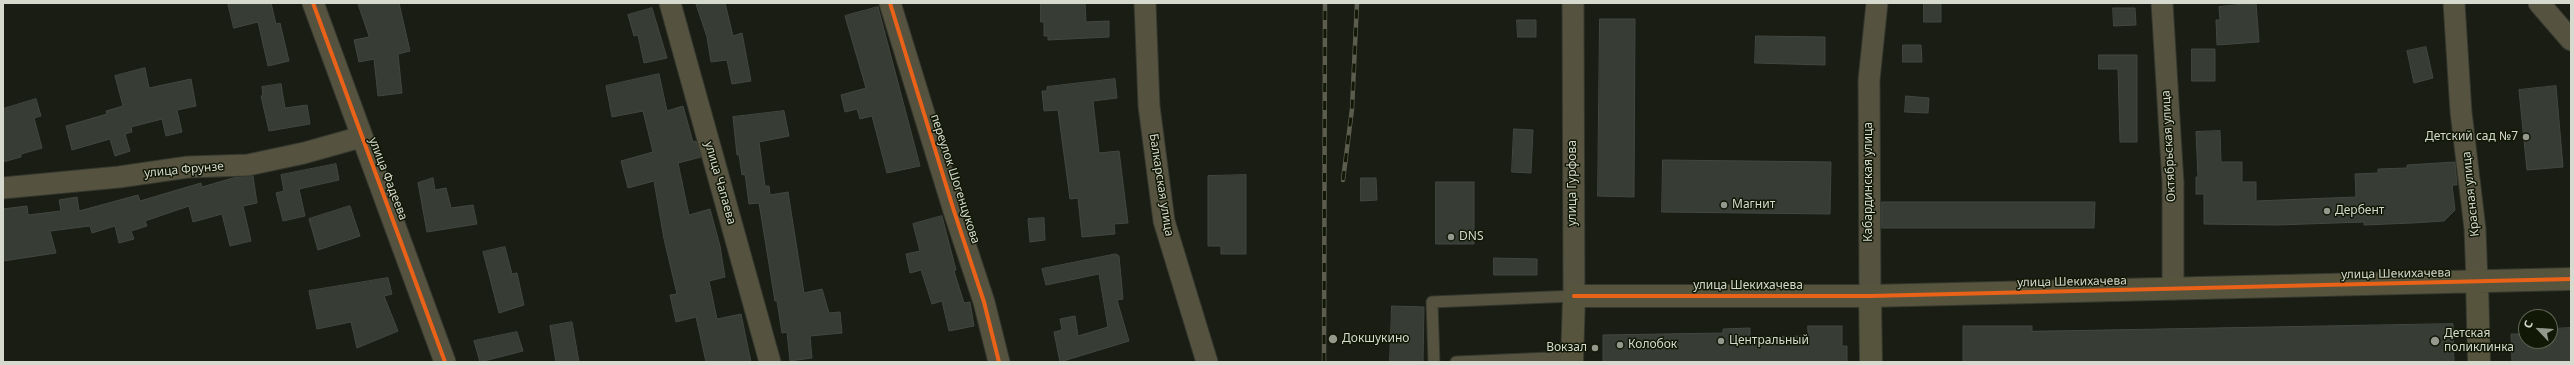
<!DOCTYPE html>
<html>
<head>
<meta charset="utf-8">
<style>
	body { margin:0 }
	#map { position:relative; width:2574px; height:365px; overflow:hidden; background:#1a1d13; font-family:"Noto Sans",sans-serif }
	canvas { display:block }
	.frame { position:absolute; inset:0; border:4px solid #d6dace; pointer-events:none }
	.north { position:absolute; left:2518px; top:309px; width:40px; height:40px; box-sizing:border-box; background:#121806; border:1px solid #606656; border-radius:50%; rotate:295deg; font-size:11px; font-weight:700; line-height:16px; text-align:center; color:#d6dace }
	.north::after { content:''; display:block; margin:auto; width:14px; height:18px; background:#94988d; clip-path:polygon(50% 0,100% 100%,50% 72%,0 100%) }
</style>
</head>
<body>
<div id="map">
<canvas width="2574" height="365"></canvas>
<div class="frame"></div>
<div class="north">С</div>
</div>
<script>
const g = document.querySelector('canvas').getContext('2d');
g.lineJoin = 'round';
function paint(path, color) { g.fillStyle = color; g.fill(path, 'evenodd'); }
function trace(path, color, width, dash) { g.strokeStyle = color; g.lineWidth = width; g.lineCap = dash ? 'butt' : 'round'; g.setLineDash(dash || []); g.stroke(path); }
function write(font, color, halo, rows, align = 'center') {
  g.font = font + ' "Noto Sans",sans-serif'; g.lineWidth = 3; g.setLineDash([]); g.textBaseline = 'middle'; g.strokeStyle = halo; g.fillStyle = color; for (const [text, x, y, turn = 0] of rows) {
    g.save(); g.translate(x, y); g.rotate((+turn || 0) * Math.PI / 180); g.textAlign = isNaN(turn) ? turn : align; if (halo) g.strokeText(text, 0, 0); g.fillText(text, 0, 0); g.restore();
  }
}
const building = new Path2D(`
	M228,3H271L276,24L280,23L289,61L268,66L258,22L234,28Z
	M358,3H399L410,51L398,54L402,93L378,96L374,59L359,62L354,40L369,37Z
	M696,3H725L733,36L742,33L751,81L732,84L727,60L711,62L707,37Z
	M1041,3H1085L1086,22L1109,21V37L1048,40V36H1044V22H1041Z
	M1924,3H1941V22H1924Z
	M2256,3L2259,42L2217,45L2216,20H2220L2219,7Z
	M878,7L920,166L887,173L872,116L860,119L857,109L845,112L841,95L866,88L845,16Z
	M652,8L667,58L644,63L638,35L634,36L628,15Z
	M2113,8H2135L2136,25L2114,26Z
	M1600,19H1635L1634,197L1598,196Z
	M1517,20H1536V37H1518Z
	M1756,36L1825,37V65L1755,63Z
	M1903,45H1921L1922,62H1903Z
	M2426,47L2433,78L2414,83L2407,51Z
	M2192,49H2215V81H2192Z
	M2099,55H2137V142H2120L2118,69H2099Z
	M145,68L149,88L191,79L196,106L177,110L182,132L166,136L162,119L131,127L132,132L125,134L130,151L115,156L110,139L72,150L66,126L107,114L106,111L123,106L115,76Z
	M659,74L667,111L683,106L693,142L696,141L701,157L678,163L689,215L710,209L720,246L725,277L709,281L717,319L741,314L751,362H706L696,317L676,322L670,295L677,294L664,239L654,181L628,188L621,161L653,152L643,111L612,117L606,86Z
	M1115,79L1117,98L1093,101L1099,153L1119,151L1128,223L1114,224L1115,234L1082,237L1078,198L1070,199L1058,110L1044,111L1042,91H1047V87Z
	M281,84L285,108L307,105L310,124L269,131L261,96H263L262,87Z
	M2556,86L2563,167L2527,170L2519,90Z
	M1906,96L1929,98L1928,113L1905,112Z
	M36,99L41,116L34,118L42,148L21,154V157L3,162V109Z
	M784,111L789,136L759,142L765,186H769L770,195L788,192L804,293L822,289L829,313L840,312L842,333L810,336L812,358L790,361L787,332L782,333L777,301H775L759,203L749,204L745,174L742,175L739,155H737L733,117Z
	M1514,129L1533,130L1531,173L1512,172Z
	M2220,131L2221,162H2242V182H2256V201L2356,197L2355,174L2378,173V169L2407,168V165L2455,162L2457,185H2452L2455,210L2444,221L2412,223L2364,225V222L2277,225L2204,224V194H2196V177H2198L2196,132Z
	M1663,160L1831,162L1830,214L1662,212Z
	M336,164L339,180L299,189L305,216L283,221L276,193L284,191L281,175Z
	M1246,175V254H1221V246H1208V176Z
	M253,176L257,203L243,206L251,241L230,246L222,214L193,222L189,206L145,221L147,226L131,231L134,239L119,243L115,226L92,233L90,226L50,231L56,253L3,261V209L27,206L28,215L61,211L59,200L77,197L79,211L138,195L140,201L201,183L202,187L233,178Z
	M433,178L435,190L446,188L451,208L473,205L477,224L427,232L418,183Z
	M1361,178H1376L1377,200L1361,201Z
	M1436,182H1474V244H1436Z
	M1882,202H2095L2094,228H1882Z
	M350,206L360,236L318,250L309,219Z
	M942,216L956,270L954,271L964,303L970,302L974,326L949,331L942,301L932,304L921,270L910,273L906,254L920,251L913,224Z
	M1044,218L1045,240L1030,242L1028,219Z
	M505,247L512,274L517,273L524,305L499,313L483,252Z
	M1116,254L1119,256L1123,299L1117,300L1129,341L1060,362L1054,332L1062,330L1060,319L1075,316L1078,336L1108,327L1099,274L1046,285L1042,269Z
	M1494,258L1537,259V275H1494Z
	M388,278L392,294L384,296L398,331L357,348L351,322L317,329L309,291Z
	M1392,306L1424,307L1423,362H1390Z
	M572,322L579,362H556L550,326Z
	M2453,324L2454,362H1963V326H2032V331Z
	M1808,326H1842V346H1847V362H1603V335L1723,333V329L1750,328V337L1808,336Z
	M2571,328V362H2512L2511,334H2526V341H2550L2551,329Z
	M517,332L523,351L480,362L474,341Z`);
const lane = new Path2D(`
	M1434,362L1432,302L1574,296
	M1456,362L1572,357`);
const street = new Path2D(`
	M313,3L445,362
	M670,3L770,362
	M890,3L954,211L984,302L999,362
	M1145,3L1149,106L1164,221L1207,362
	M1573,3L1574,296
	M2162,3L2173,183V289
	M2454,3L2461,112L2475,229L2477,282
	M2539,3L2571,40
	M3,188L119,177L188,167L248,165L304,153L361,137
	M1870,296L1869,80L1877,3`);
const secondary = new Path2D(`
	M2477,282L2479,362
	M1870,296L1871,362
	M1572,362L1574,296H1870L2571,279`);
const rail = new Path2D(`
	M1343,180L1352,109L1357,3
	M1324,362L1325,3`);
const cycleway = new Path2D(`
	M313,3L445,362
	M890,3L954,211L984,302L999,362
	M1574,296H1870L2571,279`);
const markers = [
	[2526,137,4,"#94988d"],
	[1724,205,4,"#94988d"],
	[2327,211,4,"#94988d"],
	[1451,237,4,"#94988d"],
	[1333,339,5,"#94988d"],
	[1721,341,4,"#94988d"],
	[2435,341,5,"#94988d"],
	[1620,345,4,"#94988d"],
	[1595,348,4,"#94988d"]
];
const poiNames = [
	["Детский сад №7",2518,137,"right"],
	["Магнит",1732,205],
	["Дербент",2335,211],
	["DNS",1459,237],
	["Детская",2444,334],
	["поликлинка",2444,348],
	["Докшукино",1342,339],
	["Центральный",1729,341],
	["Колобок",1628,345],
	["Вокзал",1587,348,"right"]
];
const streetNames = [
	["Октябрьская улица",2169,146,-93],
	["улица Фрунзе",184,170,-5],
	["улица Фадеева",388,179,69],
	["переулок Шогенцукова",955,179,72],
	["Кабардинская улица",1869,182,-90],
	["улица Чапаева",720,183,74],
	["улица Гурфова",1573,183,-90],
	["Балкарская улица",1161,185,81],
	["Красная улица",2471,194,-96],
	["улица Шекихачева",2396,274,-1],
	["улица Шекихачева",2072,282,-1],
	["улица Шекихачева",1748,286]
];
paint(building, '#373c35');
trace(building, '#424740', 1);
trace(lane, '#33372e', 13);
trace(street, '#33372e', 23);
trace(secondary, '#33372e', 24);
trace(lane, '#555240', 11);
trace(street, '#555240', 21);
trace(secondary, '#57543d', 22);
trace(rail, '#5d5d4f', 4.5);
trace(rail, '#121806', 3, [9]);
trace(cycleway, '#ea6118', 4);
for (const [x, y, r, color] of markers) { const dot = new Path2D(); dot.arc(x, y, r, 0, 2 * Math.PI); g.fillStyle = color; g.fill(dot); trace(dot, '#121806', 1.5); }
write('12px', '#d6dace', '#121806', poiNames, 'left');
write('12px', '#d6dace', '#121806', streetNames);
</script>
</body>
</html>
